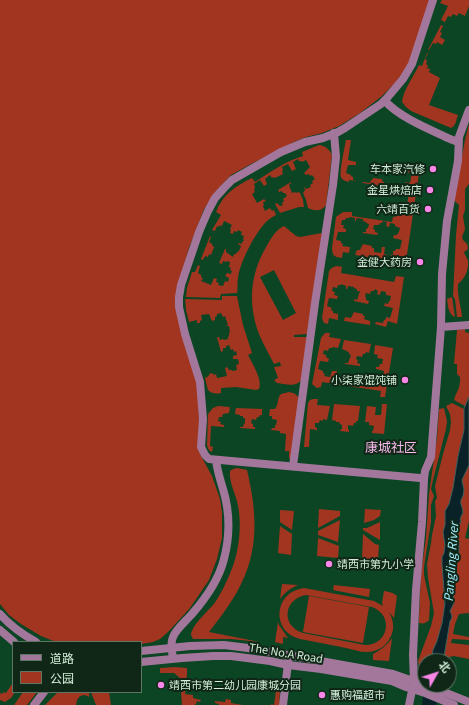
<!DOCTYPE html>
<html>
<head>
<meta charset="utf-8">
<style>
	body { margin:0 }
	#map { position:relative; width:469px; height:705px; overflow:hidden; background:#0b4524; font-family:Georgia,"Noto Sans SC",serif }
	canvas { display:block }
	.legend { position:absolute; left:12px; top:641px; width:130px; height:52px; box-sizing:border-box; background:#102617; border:1px solid #5d7664; margin:0; padding:5px 7px; list-style:none; font-size:12px; color:#d1edd8 }
	.legend li { display:flex; align-items:center; gap:8px; height:20px }
	.legend b { width:20px; border:1px solid #5d7664 }
	.north { position:absolute; left:417px; top:653px; width:40px; height:40px; box-sizing:border-box; background:#102617; border:1px solid #5d7664; border-radius:50%; rotate:51deg; font-size:11px; font-weight:700; line-height:16px; text-align:center; color:#d1edd8 }
	.north::after { content:''; display:block; margin:auto; width:14px; height:18px; background:#f987e8; clip-path:polygon(50% 0,100% 100%,50% 72%,0 100%) }
</style>
</head>
<body>
<div id="map">
<canvas width="469" height="705"></canvas>
<ul class="legend">
<li><b style="height:5px;background:#a3779b"></b>道路</li>
<li><b style="height:11px;background:#a2351f"></b>公园</li>
</ul>
<div class="north">北</div>
</div>
<script>
const g = document.querySelector('canvas').getContext('2d');
g.lineJoin = 'round';
function paint(path, color) { g.fillStyle = color; g.fill(path, 'evenodd'); }
function trace(path, color, width, dash) { g.strokeStyle = color; g.lineWidth = width; g.lineCap = dash ? 'butt' : 'round'; g.setLineDash(dash || []); g.stroke(path); }
function write(font, color, halo, rows, align = 'center') {
  g.font = font + ' Georgia,"Noto Sans SC",serif'; g.lineWidth = 4; g.setLineDash([]); g.textBaseline = 'middle'; g.strokeStyle = halo; g.fillStyle = color; for (const [text, x, y, turn = 0] of rows) {
    g.save(); g.translate(x, y); g.rotate((+turn || 0) * Math.PI / 180); g.textAlign = isNaN(turn) ? turn : align; if (halo) g.strokeText(text, 0, 0); g.fillText(text, 0, 0); g.restore();
  }
}
const green = new Path2D(`
	M0,0H430L408,65L402,74L395,83L382,96L360,113L339,126L322,133L306,137L294,142L249,165L231,175L216,191L204,209L189,248L178,287L198,385L200,454L212,476L220,499L222,512V538L217,559L209,580L190,608L168,632L160,639L153,642L141,644V642H56L41,636L21,624L9,615L0,604Z
	M442,0H469V6L465,16L459,13L457,16L453,14L451,17L448,16L445,22L441,20L448,6L440,3Z
	M441,25L443,26L440,32L442,33L440,37L445,40L442,45L437,42L436,44L433,43L429,50H428Z
	M427,53H428L425,59L427,61L426,64L428,66L427,68L430,69L429,72L440,78L429,105L458,115C456,120 456,126 451,128L411,111L406,107L402,102C403,90 414,76 419,65L422,66Z
	M469,124V184L465,189V210L463,216L465,229L462,237L463,240L467,244L468,248L467,250L464,252C465,256 467,257 468,261C469,270 465,278 458,284C457,295 461,306 462,317H457L455,299L453,296L456,235L459,205L454,200L465,140Z
	M346,140H351L348,160L356,162V165H348L346,173L351,175V176L353,177V180L358,181L349,180V182C345,181 342,180 341,177C339,172 345,146 346,140Z
	M319,145C326,146 329,149 332,155L326,205C321,212 315,211 308,208L306,200L303,193L305,190L304,186L306,189L311,187L310,185L313,183L312,181L315,179L312,175L310,176L309,174L306,175L304,173L310,167L306,160L302,162L301,161H299L298,159L293,162L296,169L292,171L288,164L282,167L283,170L282,171L283,174L275,178L274,177L272,178L270,175L265,179L267,184L264,186L260,180L254,184L255,188L254,190L255,192L252,194L257,203L264,199L266,201L263,202L264,205L263,206L265,211L270,208L272,211L274,210L276,215C272,217 269,219 266,222C255,233 240,262 238,278C237,283 238,288 237,293L221,294L220,298L186,297L187,288L192,272H195L198,265L200,266L198,273L201,275V277L203,278L201,281L211,285L214,278L217,279L216,282L219,283L218,285L223,286L225,281L228,282L229,278L225,276L227,273L231,274L232,271L230,270L231,268L229,267L230,262L227,261L226,262L223,261L222,264L219,263L225,249H226V252L233,257L234,254H236L237,252L239,251L241,246L238,244V243L241,244L244,240L243,239L244,236L241,235L242,232L238,230L237,232L234,231L233,234L230,233L231,230L230,229L232,225L224,221L222,226L220,225L219,227L217,226L215,231L212,230L221,215L216,212C222,195 237,185 252,178L255,182C270,172 286,161 303,156L302,152Z
	M408,166L420,167L405,268L390,265L391,255H393V251H395L396,249H400L402,240L393,238L394,235H397L398,233L399,232L400,228L395,226V224L390,223L389,227L386,226L387,222L383,221L382,223H380L379,225H374L373,229L375,230V232L378,233L377,235L363,233V232H366V229L368,228L369,224L366,223V222L363,221V219L357,218L355,222V218L350,217L349,218H346L345,220H342L341,225H344L343,228L346,229V232H338L336,240L341,241V243L343,244L342,246L350,247L349,253L343,252L342,258C335,257 332,256 332,248L336,217L343,212H352V216L392,222L393,217C409,215 407,203 409,190L393,188V187L403,189V185H405L406,182L410,183L412,173L403,171L404,169H407Z
	M373,178L382,179V181L384,182V185L390,186L389,187L362,183L363,182L370,183L371,180H372Z
	M291,182V183L289,185L292,193L295,192L296,193L298,192L300,193L303,200L304,207H299L280,213L275,204L277,203L280,206L283,205L282,203L284,201L283,199L287,196L285,193H283L282,191L279,192L278,190Z
	M284,226L296,236L300,237L322,233L307,334L294,335V337H307L302,379C297,388 285,384 277,383L274,380L278,378L274,367L281,366L280,362L274,364C269,354 263,344 259,334C248,305 250,275 265,249C270,240 275,230 284,226ZM274,270L296,313L283,320L260,277Z
	M210,236L211,237L209,242L212,244V245L214,247L211,255L209,254L208,257L205,256L203,260L201,259Z
	M363,244L372,246V248H374V252L381,253L382,247H385L384,254L387,255L386,260L355,255L357,250H360Z
	M337,266L342,267L341,273L394,282L396,276L404,277L397,324L388,321L386,327L375,324L376,322L383,323L384,320L386,319V317L390,318L393,308L384,306L385,303L388,304L389,301H390L391,296L386,295V292L381,291L380,295L377,294L378,291L375,289L374,291H371L370,294L366,293L365,297H366V300L369,301L368,304L354,301V299L357,300L360,291H357V289L354,288V287L348,286L347,289H346V286L341,284V285H338L337,288L333,287L332,291L335,292L334,295L338,296L337,299L329,298L327,306L332,308L331,310L333,311V313L338,314V320L329,318L328,324L324,323L322,318L329,271C331,268 333,267 337,266Z
	M222,296H237L243,325L252,353L248,355C252,363 263,380 259,389L256,390L236,387L221,388V393C216,394 212,394 208,390L205,378L209,376V374L212,373L214,375L216,374L217,378L227,376L225,368L227,367L229,370H232V371L237,370L236,365L239,364L238,359H233V356L237,355L236,351L234,352L233,349L231,350L229,345L226,346V348H223V351L221,352L217,337H219L220,340L223,339L224,340L228,339V337L229,336V333L230,332L229,326H225L228,325L225,316L223,317L221,313L217,314V316L215,317V320L212,321L209,314L201,315L202,320L200,321V323H197V320L189,322L186,310L185,299L222,300Z
	M452,297L455,317C448,314 448,306 447,299Z
	M354,312L363,314V316H365L364,319L370,321V325L344,321L345,317L351,318Z
	M465,329V332L469,333V397L465,406L454,400C455,396 456,394 458,390C460,386 460,381 460,377L457,374V364H454L457,330Z
	M325,333H330L329,337L341,339L338,348L333,347L332,348H329L328,351L324,350L323,354L326,355V357L329,359L328,362L320,361L318,369L323,371V373L325,374L324,376L330,377L332,371H337L335,379L342,380L345,375L354,377V379H356V382L362,383L364,377L367,378L366,385L374,386L375,383H377L378,380L382,381L384,371L376,369V367H379L380,364H382L383,359L377,358L378,355L374,354L375,345L393,348L385,397H380L381,391L322,382L321,387L317,388L312,384L321,338Z
	M344,340L371,344L369,353L366,352L365,354H363L362,357L357,356L356,359L358,360L357,363L360,364V366L345,364V363H348L351,355L349,354V352L346,351L345,350L342,349Z
	M289,392C294,393 297,394 299,399L291,457L289,459V451H285L286,434L280,433V431L271,430L272,428H275V425H276L277,420L272,419V416H269L270,409H275C279,404 277,398 281,394Z
	M313,399H318L317,405L330,406L327,420L323,419V421L320,420L319,423H315V427L317,428V430L310,429L309,447H304L308,403L310,400Z
	M452,403L464,409V430L458,456L453,488L449,504L445,511V525L443,532L445,545L444,553L442,558V564L444,594V611L442,623L437,641L433,650L431,661H425V676L420,671L418,661L431,626L434,613L428,578L427,564L431,543L432,535L436,516L435,501L437,498L435,486L443,454L450,430L451,422L450,414L446,406Z
	M334,404L360,406L358,421H356V423H354L353,426L348,425V429L349,430V432L340,431L341,429H342V425L340,424L339,422H336V421L332,420Z
	M382,404H387L384,434L372,433V431H373L374,426L369,425V422H365L367,406L376,407L375,415H381Z
	M218,406L230,407L229,413L223,414L222,417H219L218,421L221,422L220,424L224,425V427L211,426L210,446L213,447L212,452C209,451 208,449 207,445L208,414L213,408Z
	M236,408L262,409V415H260L259,417H257L256,420L252,419L251,423L253,424V427H255V429L240,428V427H243L244,424L245,423V418H243V416H240V415L235,414Z
	M444,408L447,421L446,429L433,480L431,489L434,496L431,505V522L424,567V575L430,603L429,620C426,623 424,624 419,623V618L421,574L426,538L429,494L437,438L439,409Z
	M469,465V521L465,538L469,539V613L459,614L455,624L453,634L469,637V640L452,639L451,643L469,645V659L454,656L449,657L448,661H442L444,657L450,621C453,617 452,616 450,611L454,603L453,590L455,570L458,560L459,552V542L456,535V531L460,525L462,509L460,501L461,498L463,496L464,490L462,480Z
	M237,468L247,470C257,513 260,551 237,592C229,606 219,619 209,632L260,642L231,639H193L191,635C192,624 209,611 216,601C221,593 225,585 229,576C239,554 243,525 237,501C234,491 229,481 230,471L233,469Z
	M319,509L340,511V516L318,528Z
	M365,509L381,510L380,516L374,520L364,523Z
	M280,510L294,511L292,530L280,522Z
	M340,520L338,542L318,535V531Z
	M380,522V540L363,530V528H367Z
	M280,526L292,534L291,555L278,553Z
	M363,534L375,544L379,545L378,560L362,559Z
	M318,538L339,546L338,558L317,556Z
	M282,584L298,585C291,588 285,592 280,599Z
	M334,585L370,589L369,597L333,590Z
	M304,588L374,601L383,606L382,603L384,591C389,592 393,592 397,596L394,618L389,612C393,619 395,628 391,636C388,643 382,649 374,651C365,654 355,650 346,648C331,645 316,642 300,639C271,632 273,592 304,588ZM306,595L372,607C394,615 389,645 365,645L303,633C281,626 283,599 306,595Z
	M309,596L369,607L363,643L303,632Z
	M278,622L279,625L288,638L283,637V644L275,642Z
	M392,638L389,661L373,660V654C381,650 387,645 392,638Z
	M175,667L187,668V673L185,694L193,695V698L201,700L200,702L197,701L196,704L194,705H182L180,678L174,673H160V668Z
	M12,684L13,692H15L11,698L5,702L0,700V693L2,694L4,692L6,693Z
	M276,691H280L279,705H271V704L274,705Z
	M23,692H37L27,705H14Z
	M58,692H89V697L85,695L80,696L77,700L76,705H45Z
	M91,692H109L111,705H96Z
	M226,699L231,700V703L243,705H219V704L215,703V701L225,702Z`);
const water = new Path2D(`
	M469,397V465L462,480L464,490L463,496C458,503 463,506 463,513C462,514 461,517 460,519L461,521L456,531V535L459,542V556L455,570L453,590L454,603L450,611C452,616 453,616 450,621L444,657L443,661H431L433,650L437,641L442,623L445,603L442,564V557L444,553L445,545L443,532L445,525V511L449,504L453,488L458,456L464,430V409Z`);
const river = new Path2D(`
	M429,705L432,685`);
const minor = new Path2D(`
	M385,101C399,117 429,129 450,139L458,142
	M441,327L469,325
	M293,466L315,303L333,185L336,157L334,133
	M424,479L420,478L209,459L205,455L201,447L203,419L200,382L185,334L179,307V297L181,285L199,232L208,211L215,198L224,188L232,180L281,152L305,142L323,138L338,132L345,128L381,104L387,98L403,79L412,64L433,0
	M173,658C172,652 170,643 173,637C176,629 187,620 192,614C206,598 219,579 224,559C230,536 230,512 223,489C220,479 217,470 216,460
	M34,705L44,692
	M283,705L289,655
	M409,705L414,681L413,655L416,590L422,522L424,479L425,471L431,457L441,327L442,274L447,221L458,161L459,137L469,110`);
const tertiary = new Path2D(`
	M0,614C10,626 22,634 36,642
	M0,630L14,642
	M141,651L190,646L224,645L248,648L393,674L425,685
	M141,662L182,658L213,656H231L270,661L288,665L321,669L392,681L406,687L425,693L454,705
	M426,685L469,702`);
const markers = [
	[433,169,4,"#f987e8"],
	[430,190,4,"#f987e8"],
	[428,209,4,"#f987e8"],
	[420,262,4,"#f987e8"],
	[405,380,4,"#f987e8"],
	[329,564,4,"#f987e8"],
	[161,685,4,"#f987e8"],
	[322,695,4,"#f987e8"]
];
const poiNames = [
	["车本家汽修",425,169],
	["金星烘焙店",422,190],
	["六靖百货",420,209],
	["金健大药房",412,262],
	["小柒家馄饨铺",397,380],
	["靖西市第九小学",337,564,"left"],
	["靖西市第二幼儿园康城分园",169,685,"left"],
	["惠购福超市",330,695,"left"]
];
const streetNames = [
	["The No.A Road",286,653,9]
];
const waterNames = [
	["Pangling River",451,562,-86]
];
const quarterNames = [
	["康城社区",391,447]
];
paint(green, '#a2351f');
paint(water, '#082227');
trace(water, '#445f5c', 1);
trace(river, '#082227', 14);
trace(minor, '#a3779b', 8);
trace(tertiary, '#a3779b', 8);
for (const [x, y, r, color] of markers) { const dot = new Path2D(); dot.arc(x, y, r, 0, 2 * Math.PI); g.fillStyle = color; g.fill(dot); trace(dot, '#102617', 1.5); }
write('11px', '#d1edd8', '#102617', poiNames, 'right');
write('11px', '#d1edd8', '#102617', streetNames);
write('italic 12px', '#9eebfc', '#102617', waterNames);
write('13px', '#fbbbef', '#102617', quarterNames);
</script>
</body>
</html>
